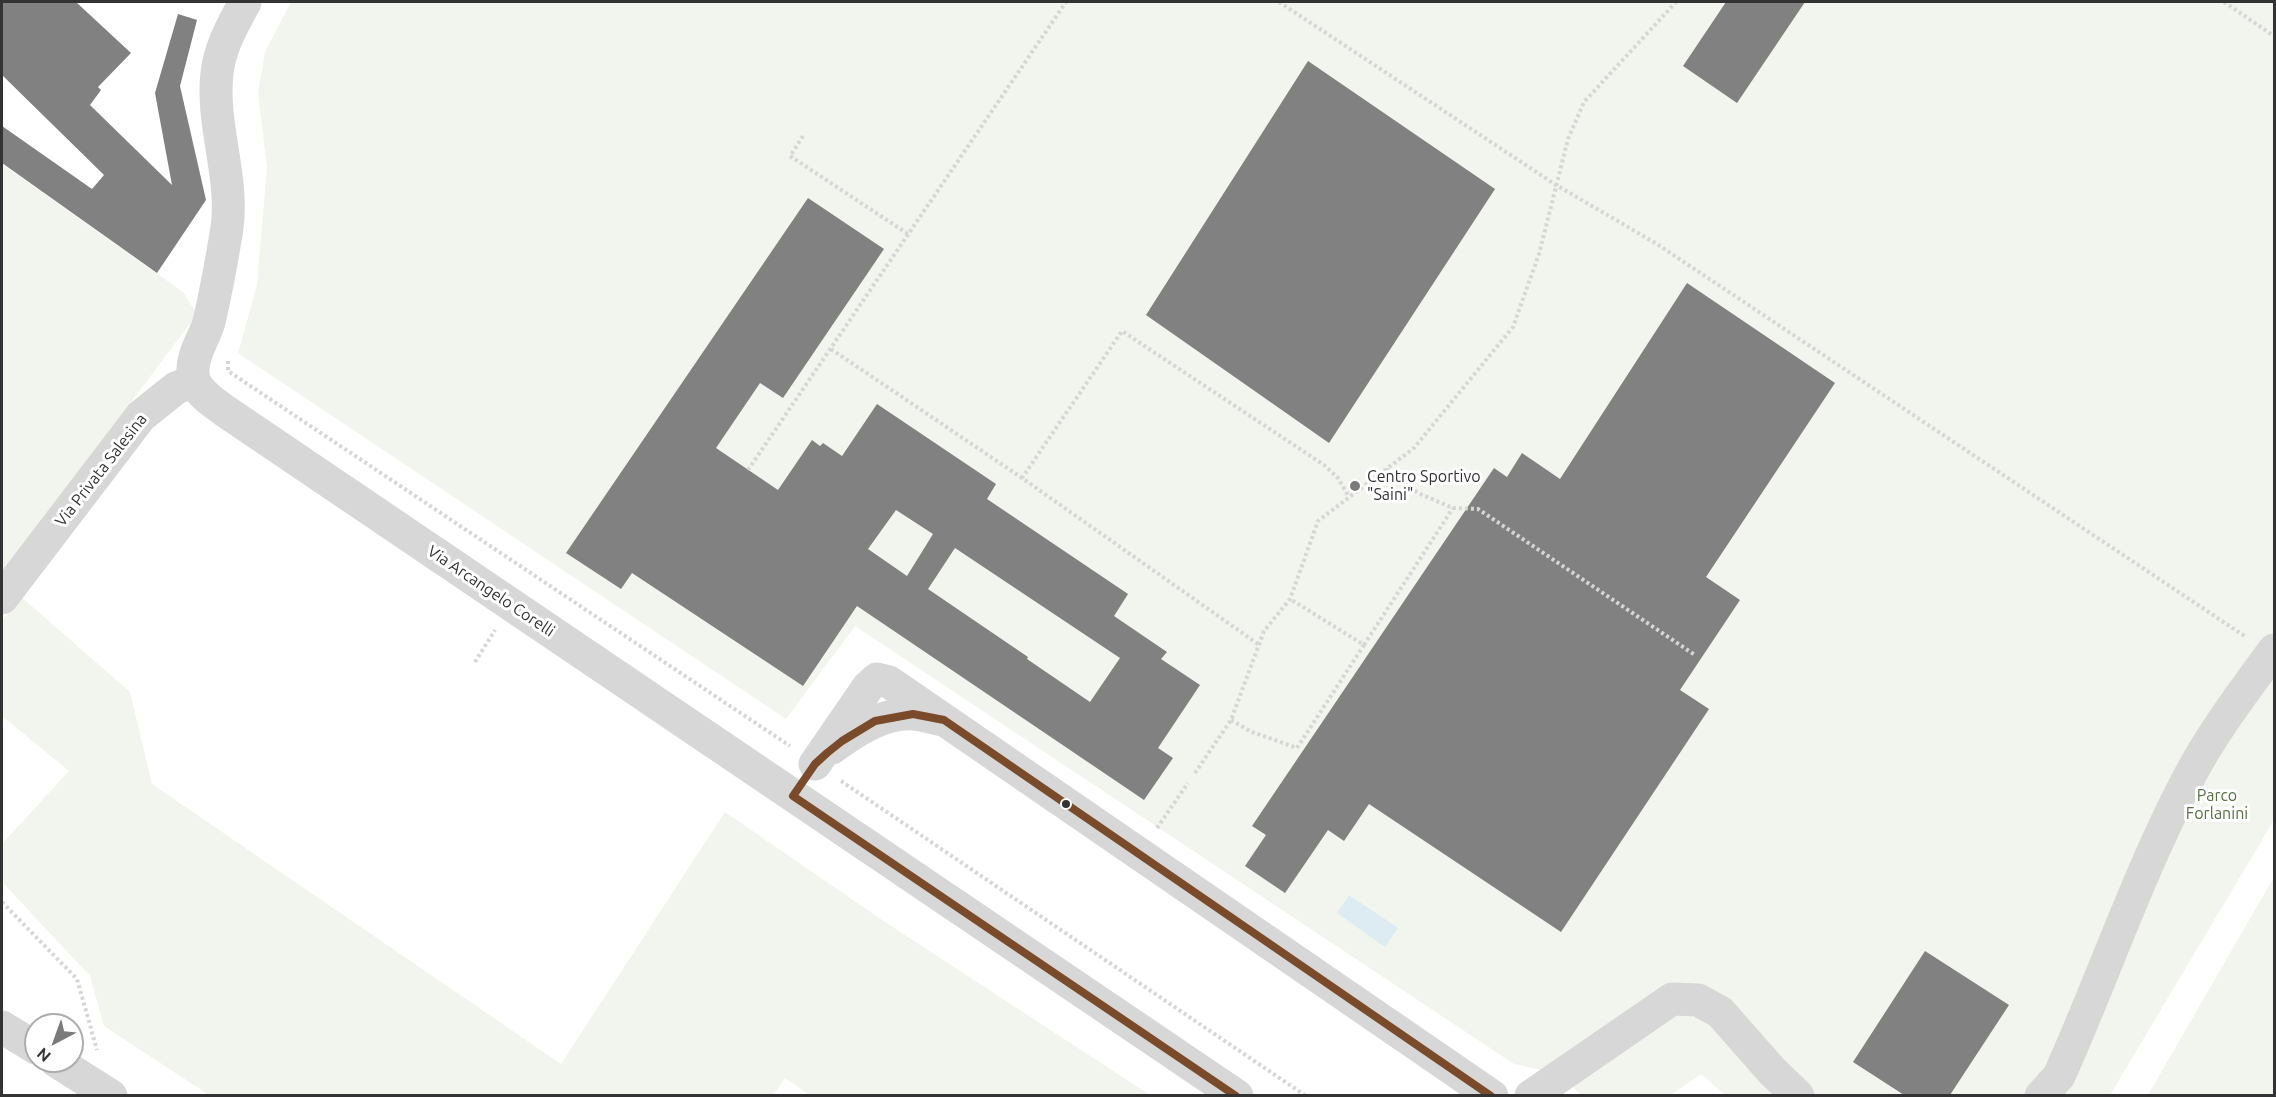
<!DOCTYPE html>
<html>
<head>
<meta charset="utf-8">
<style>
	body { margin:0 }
	#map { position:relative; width:2276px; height:1097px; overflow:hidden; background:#fff; font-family:Ubuntu,sans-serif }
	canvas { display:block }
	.frame { position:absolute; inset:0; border:3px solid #333; pointer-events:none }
	.north { position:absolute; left:24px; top:1013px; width:60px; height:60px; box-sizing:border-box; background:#fff; border:2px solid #adadad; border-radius:50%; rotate:221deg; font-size:16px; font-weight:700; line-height:24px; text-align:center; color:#333 }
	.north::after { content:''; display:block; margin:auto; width:21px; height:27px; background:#7a7a7a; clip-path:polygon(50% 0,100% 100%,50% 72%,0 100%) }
</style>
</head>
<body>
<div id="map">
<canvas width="2276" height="1097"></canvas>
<div class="frame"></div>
<div class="north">N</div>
</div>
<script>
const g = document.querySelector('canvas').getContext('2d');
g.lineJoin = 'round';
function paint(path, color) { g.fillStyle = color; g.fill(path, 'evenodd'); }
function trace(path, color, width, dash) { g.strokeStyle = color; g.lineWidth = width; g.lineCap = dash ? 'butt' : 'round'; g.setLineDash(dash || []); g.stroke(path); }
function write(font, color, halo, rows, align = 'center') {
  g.font = font + ' Ubuntu,sans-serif'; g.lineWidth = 6; g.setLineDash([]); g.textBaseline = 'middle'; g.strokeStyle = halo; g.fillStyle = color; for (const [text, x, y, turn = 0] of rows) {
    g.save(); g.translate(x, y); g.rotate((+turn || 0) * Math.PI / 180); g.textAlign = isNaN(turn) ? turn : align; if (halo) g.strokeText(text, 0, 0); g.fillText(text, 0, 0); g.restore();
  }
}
const green = new Path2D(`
	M291,2H2274V820L2110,1095H1725L1701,1074L1671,1095H1580L1563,1075L1514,1064L855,626L786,719L238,353L257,285L267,167L258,93L265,52Z
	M2,164L183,292L197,314L2,575Z
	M19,595L130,692L152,784L561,1064L725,812L885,922L1150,1095L811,1096L785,1078L773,1096L209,1095L104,1026L90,976L2,882V844L69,771L2,716V622Z
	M2274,877V1095H2148Z`);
const water = new Path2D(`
	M1349,895L1398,928L1385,947L1337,913Z`);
const building = new Path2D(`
	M2,2H76L131,53L98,87L101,90L90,105L172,185L155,93L178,14L197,20L180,86L206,200L157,273L2,163V126L92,189L104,175L2,75Z
	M1726,2H1805L1737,103L1683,66Z
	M1308,61L1495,189L1329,443L1146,315Z
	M808,198L884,249L783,398L760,383L716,448L778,490L812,440L820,446L823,443L842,456L877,404L996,484L987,499L1128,594L1114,616L1167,652L1161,659L1200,685L1158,748L1173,758L1144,800L857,606L803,686L632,573L621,589L566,553ZM896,510L933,534L907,576L868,549ZM955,548L1120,658L1090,702L1027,659L1028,657L928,589Z
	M1687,283L1835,383L1706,577L1740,600L1680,690L1709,709L1561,932L1369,804L1344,841L1328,830L1285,893L1245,866L1266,835L1252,826L1494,468L1507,477L1522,453L1560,479Z
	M1925,951L2009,1005L1950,1095H1904L1853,1062Z`);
const path = new Path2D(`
	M1279,2L1556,185L1657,244L2246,637
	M2224,2L2274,36
	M803,136L790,156L908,234
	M831,349L1022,478
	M228,361V371L790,746
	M1386,469L1418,493L1453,508L1478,509L1695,655
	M748,470L1066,2
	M1258,644L1022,478L1122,331L1324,465L1338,478L1349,497
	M1364,645L1453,508
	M475,662L495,630
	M1231,720L1252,732L1297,748L1364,645L1290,599
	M1195,773L1231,720L1264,631L1290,599L1318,521L1414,448L1513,327L1539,254L1568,139L1584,102L1676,2
	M841,781L1306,1096
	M1157,828L1188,783
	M2,902L77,979L97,1050`);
const minor = new Path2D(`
	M245,2C233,25 220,46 217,73C211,124 234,177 227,228C222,259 216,292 209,322C204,339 191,356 193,374C194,391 213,402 225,411L1237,1096
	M2,598L141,416L176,388L194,381
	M832,748C855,731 884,712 914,714C924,715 933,718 943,720
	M815,764L868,687L877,679L889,682L1492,1096
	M2,1027L36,1048
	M56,1061L111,1096
	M1531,1096L1672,999L1698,1000L1720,1012L1772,1071L1798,1096
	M2041,1096L2059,1076C2103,978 2138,874 2188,779C2212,733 2244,691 2274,650`);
const bus1 = new Path2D(`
	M1236,1096L793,796L815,764L827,753L842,741L875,721L913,714L944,720L1491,1096`);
const markers = [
	[1355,486,6,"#7a7a7a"],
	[1066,804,5,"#333"]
];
const streetNames = [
	["Via Privata Salesina",101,470,-52],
	["Via Arcangelo Corelli",491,591,34]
];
const poiNames = [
	["Centro Sportivo",1367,477],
	["\"Saini\"",1367,495]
];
const parkNames = [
	["Parco",2217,796],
	["Forlanini",2217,814]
];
paint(green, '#f1f5ed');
paint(water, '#ddebf3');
paint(building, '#818181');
trace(path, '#d6d6d6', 4, [3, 3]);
trace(minor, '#d7d7d7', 33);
trace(bus1, '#7a4b2a', 8);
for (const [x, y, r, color] of markers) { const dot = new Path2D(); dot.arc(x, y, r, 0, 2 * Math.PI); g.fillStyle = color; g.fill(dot); trace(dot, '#fff', 2); }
write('16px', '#333', '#fff', streetNames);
write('16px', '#333', '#fff', poiNames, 'left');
write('16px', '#56703f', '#fff', parkNames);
</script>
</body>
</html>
